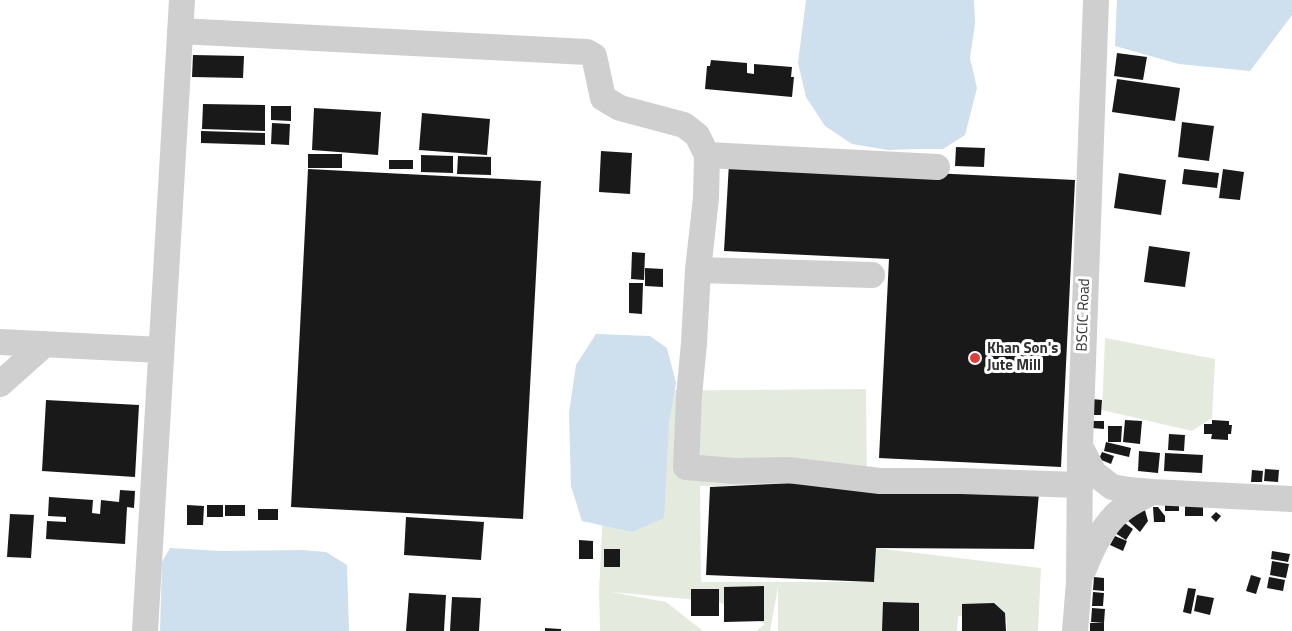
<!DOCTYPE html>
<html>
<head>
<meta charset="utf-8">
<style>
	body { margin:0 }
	canvas { display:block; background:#fff }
</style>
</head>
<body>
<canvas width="1292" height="631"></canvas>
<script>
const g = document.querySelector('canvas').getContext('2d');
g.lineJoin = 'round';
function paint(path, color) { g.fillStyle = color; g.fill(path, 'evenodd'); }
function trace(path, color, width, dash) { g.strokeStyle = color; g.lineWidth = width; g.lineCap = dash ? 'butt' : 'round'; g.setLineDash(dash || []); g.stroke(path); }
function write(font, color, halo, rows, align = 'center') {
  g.font = font + ' "Titillium Web",sans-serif'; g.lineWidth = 6; g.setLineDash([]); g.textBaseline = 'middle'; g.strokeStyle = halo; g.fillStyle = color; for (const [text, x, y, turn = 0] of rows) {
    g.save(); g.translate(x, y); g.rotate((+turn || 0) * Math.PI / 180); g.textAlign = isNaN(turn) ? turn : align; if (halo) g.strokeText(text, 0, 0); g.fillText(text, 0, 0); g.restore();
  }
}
const green = new Path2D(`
	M1105,338L1215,359L1212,418L1192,431L1102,410Z
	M866,389L867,484L700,486L701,582H874L876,548L1041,568L1038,631H1007V620L958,616L957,631H778V587L770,631H756L765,624L719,602L611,592L666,602L703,631H600L599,591L609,391Z`);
const water = new Path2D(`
	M806,0H974L975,23L970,58L977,88L965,135L943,149H915L888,150L852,144L825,126L806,97L798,63Z
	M1117,0H1292V15L1250,71L1179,64L1115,46Z
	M596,334L650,336L667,348L676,383L669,422L664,518L632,532L582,521L571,486L569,413L576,365Z
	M170,548L220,551L301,550L326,552L347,565L349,631H160L162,562Z`);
const building = new Path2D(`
	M1117,53L1147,57L1143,80L1114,76Z
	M193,55L244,56L243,78L192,77Z
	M711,60L747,63V73L754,74V64L792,67L791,77H794L792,97L705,89L707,66H710Z
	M1117,79L1180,88L1175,121L1112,112Z
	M203,104L265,105V131L202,129Z
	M271,106H291V121L271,120Z
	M314,108L381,112L378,155L312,150Z
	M422,113L490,119L487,155L419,150Z
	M1182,122L1214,126L1209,161L1178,157Z
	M272,123L290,124L289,145L271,144Z
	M201,131L265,133V145L201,143Z
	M956,147L985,148L984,167L955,166Z
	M601,151L632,153L630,194L599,192Z
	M308,154H342V168H308Z
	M421,155L453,156V173L421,172Z
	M458,156L491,157V175L457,174Z
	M389,160H413V169H389Z
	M729,163L1075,180L1061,467L879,458L889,259L724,251Z
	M308,169L541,181L523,519L291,507Z
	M1184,169L1219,173L1217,188L1182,184Z
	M1223,169L1244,172L1240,200L1219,198Z
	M1119,173L1166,180L1161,215L1114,208Z
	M1149,246L1190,252L1185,287L1144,282Z
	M632,252L645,253L644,280L631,279Z
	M645,268L663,269V287L645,286Z
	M629,283H643L642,314L629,313Z
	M1092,399L1102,400L1101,415H1091Z
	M46,400L139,405L135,477L42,471Z
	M1125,420L1142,421L1140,444L1123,442Z
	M1212,420L1229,421V425H1232L1231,434H1228V440L1211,439L1212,434H1204V424H1212Z
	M1092,421H1104V429L1092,428Z
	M1108,426H1122L1121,442H1108Z
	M1169,434L1185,435L1184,451L1168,450Z
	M1106,442L1131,448L1129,457L1104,451Z
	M1139,451L1160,453L1158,473L1138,471Z
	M1102,452L1114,456L1111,464L1099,459Z
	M1165,453L1203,455L1202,473L1164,471Z
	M1265,469L1279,470L1278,482L1264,481Z
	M1252,470L1263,471L1262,482H1251Z
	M795,483L1039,493L1034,549L876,548L874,582L706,575L710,487Z
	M120,490L135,491L134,508L127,507L125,544L46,539L47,521L66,522V517L48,516L49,497L93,500L92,513L100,514L101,500L119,502Z
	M1142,500L1148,521L1140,532L1124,517Z
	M1165,500H1179V511H1165Z
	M1185,500H1203V516H1185Z
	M187,505L204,506L203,525H187Z
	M207,505H223V517H207Z
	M225,505H245V516H225Z
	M1153,507H1158L1165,516V522H1154Z
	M258,509H278V520H258Z
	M1216,512L1221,516L1216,522L1211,517Z
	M10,514L34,515L31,558L7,557Z
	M406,517L484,522L481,560L404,555Z
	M1119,519L1133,529L1126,540L1112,531Z
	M1115,536L1127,541L1123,551L1110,545Z
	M579,540L593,541V559H579Z
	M604,549H620V567H604Z
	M1272,551L1290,554L1288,562L1271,559Z
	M1272,561L1289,564L1286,578L1270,575Z
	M1251,575L1261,578L1256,594L1246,591Z
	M1094,577L1104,578V591L1093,590Z
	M1269,577L1285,580L1283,591L1267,588Z
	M764,586V621L724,622V587Z
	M1188,588L1196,589L1191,614L1183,612Z
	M691,589H719V616H691Z
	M1093,592L1104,593L1103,606H1092Z
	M409,593L446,595L444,631H406Z
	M1197,595L1214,598L1210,615L1194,611Z
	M452,597L481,598L479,631H450Z
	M883,602L919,603V631H882Z
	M994,603L1005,613L1006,631H962V604Z
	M1092,608L1105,609L1104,623L1091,622Z
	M1090,623H1104V631H1090Z
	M545,628L561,629V631H545Z`);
const minor = new Path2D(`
	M180,31L587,52L594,56L603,98L620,108L684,125L697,135L707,155L706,198L698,270L694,343L689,396L686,467L735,471L788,470L880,481H961L1079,485
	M707,155L937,167
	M698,270L872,275
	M0,342L161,350
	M0,384L45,344
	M1080,446L1094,473L1112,487L1129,490L1152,492L1292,499
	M1083,571C1091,550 1102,526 1120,511C1129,503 1141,498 1152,492
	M145,631L182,0
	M1075,631L1079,582L1080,445L1096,0`);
const markers = [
	[975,358,6,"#e33a3a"]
];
const streetNames = [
	["BSCIC Road",1084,315,-88]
];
const poiNames = [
	["Khan Son's",987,349],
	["Jute Mill",987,366]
];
paint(green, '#e4ebde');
paint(water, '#cedfed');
paint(building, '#191919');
trace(minor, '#cfcfcf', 26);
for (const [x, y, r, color] of markers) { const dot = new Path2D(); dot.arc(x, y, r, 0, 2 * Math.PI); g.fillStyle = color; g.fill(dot); trace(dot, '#fff', 2); }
write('15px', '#323232', '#fff', streetNames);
write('bold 15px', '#323232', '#fff', poiNames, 'left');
</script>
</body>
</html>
